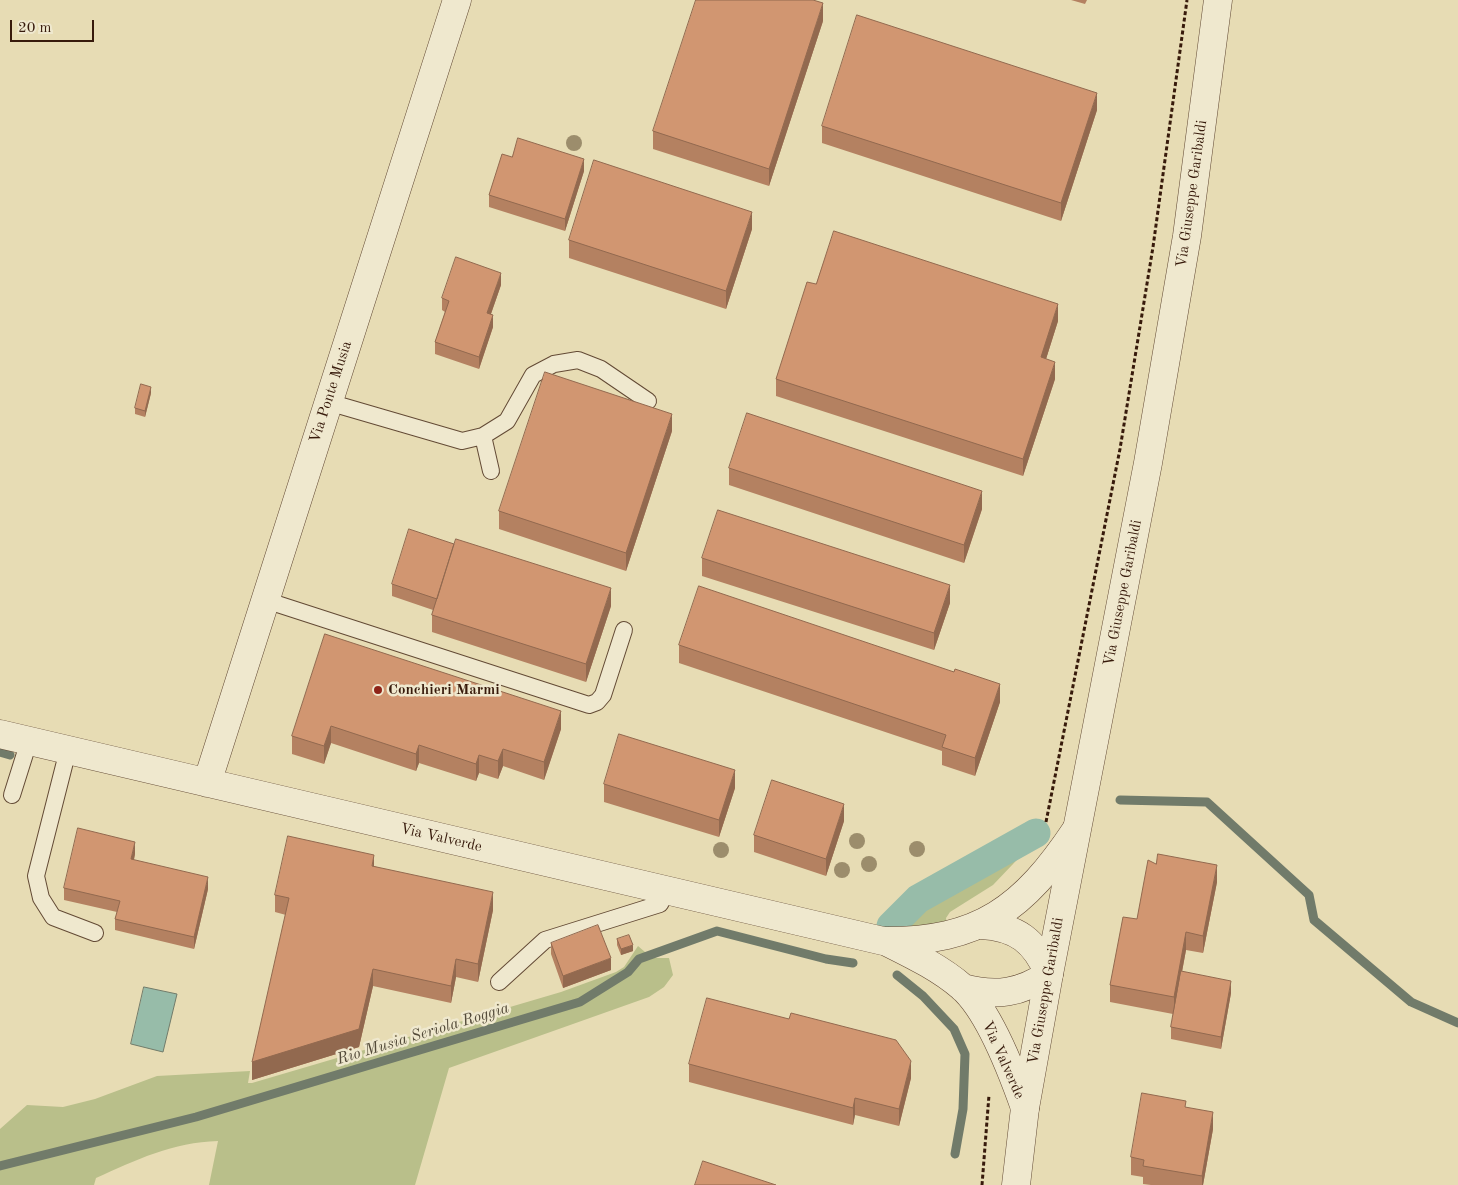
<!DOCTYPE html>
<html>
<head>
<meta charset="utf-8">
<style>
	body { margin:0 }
	#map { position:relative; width:1458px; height:1185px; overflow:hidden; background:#e7dcb4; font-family:"Old Standard TT",serif }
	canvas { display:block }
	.scale { position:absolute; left:10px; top:20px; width:84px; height:22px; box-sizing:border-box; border:2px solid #371a0b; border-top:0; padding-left:6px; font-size:15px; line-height:18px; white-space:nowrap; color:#371a0b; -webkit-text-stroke:4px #efe8ce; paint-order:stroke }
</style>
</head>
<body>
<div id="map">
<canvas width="1458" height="1185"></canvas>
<div class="scale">20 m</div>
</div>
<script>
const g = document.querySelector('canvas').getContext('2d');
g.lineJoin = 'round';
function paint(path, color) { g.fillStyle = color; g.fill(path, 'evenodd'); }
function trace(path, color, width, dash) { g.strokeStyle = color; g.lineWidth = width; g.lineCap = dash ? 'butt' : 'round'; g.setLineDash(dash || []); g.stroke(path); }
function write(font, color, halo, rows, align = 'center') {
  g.font = font + ' "Old Standard TT",serif'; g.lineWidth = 5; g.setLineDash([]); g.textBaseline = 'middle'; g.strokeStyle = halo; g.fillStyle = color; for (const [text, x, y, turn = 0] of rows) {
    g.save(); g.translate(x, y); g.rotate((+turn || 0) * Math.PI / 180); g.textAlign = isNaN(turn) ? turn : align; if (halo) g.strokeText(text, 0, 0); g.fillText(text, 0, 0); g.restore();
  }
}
const green = new Path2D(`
	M1034,842L993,885L950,912L946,918L947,925L896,931C931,890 987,867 1034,842Z
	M638,946L652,958H669L673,975L664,987L649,997L449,1068L415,1185H209L218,1141C173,1142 136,1160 96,1178L94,1185H0V1129L27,1105L63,1107L95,1099L157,1076L250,1071L248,1083H252L561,992L616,972L624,967Z`);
const water = new Path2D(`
	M144,987L177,994L163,1052L131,1044Z`);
const stream = new Path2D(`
	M0,752L10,755
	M1120,800L1207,802L1309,895L1314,920L1411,1002L1458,1023
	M897,975L923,996L954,1029L965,1054L963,1109L955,1154
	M0,1166L196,1117L580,1002L628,972L639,959L717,931L826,959L853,963`);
const canal = new Path2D(`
	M891,926L918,899L1036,833`);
const path = new Path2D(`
	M1046,822L1120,449L1153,247L1187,0
	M982,1185L989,1095`);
const service = new Path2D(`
	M328,402L462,441L483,436L507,421L533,375L554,364L578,360L601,369L648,401
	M483,436L491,471
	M265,600L589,705L597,702L603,695L624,630
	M68,750L36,876L41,898L53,917L95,933
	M12,795L29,741
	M499,982L545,940L660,904L667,891`);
const minor = new Path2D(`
	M0,734L883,941C980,942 1024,908 1076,830
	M207,783L457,0
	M887,942C913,955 940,968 962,987C989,1011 1013,1074 1025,1108
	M963,988C996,997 1021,993 1049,974C1035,941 1017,927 981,925`);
const tertiary = new Path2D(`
	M1016,1185L1025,1108L1049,974L1148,463L1187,236L1218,0`);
const trees = [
	[574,143],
	[857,841],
	[917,849],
	[721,850],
	[869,864],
	[842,870]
];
const wall = new Path2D(`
	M1071,0H1087L1085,4Z
	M823,21L769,186L653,149V131Z
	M1097,110L1061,221L822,143V126Z
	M512,157L584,171L565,231L489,207V195Z
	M752,229L726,309L569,258V240Z
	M816,284L1058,321L1046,359L1055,379L1023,476L776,396V379Z
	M501,285L491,314L493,327L479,369L435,354V342L445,312L442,310V298Z
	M151,393L145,417L135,414V408Z
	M672,431L626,571L499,529V511Z
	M729,468L982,509L964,563L729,485Z
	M702,558L950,603L934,650L702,576Z
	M392,584L611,606L586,682L432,632V615L433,610L392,596Z
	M325,634L561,729L544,780L503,766L498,779L479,773L476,781L419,763L416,771L331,743L324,764L292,754V736Z
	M679,645L1000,702L975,776L942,765V751L679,663Z
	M604,784L735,788L719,837L604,802Z
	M844,821L826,876L754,852V835Z
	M135,854L134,860L208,889L194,949L115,930V919L117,912L64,900V888Z
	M1156,864L1217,882L1203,953L1186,950L1182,972L1231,993L1221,1049L1171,1039V1027L1173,1014L1110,1002V985L1137,919Z
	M374,866L493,910L478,982L456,977L451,1003L373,986L359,1047L252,1080L286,915L275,912V895Z
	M617,939L633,951L621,955L617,945Z
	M551,943L611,970L563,988L551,954Z
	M689,1064L911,1078L899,1126L855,1115L853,1125L689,1082Z
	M1186,1107L1213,1129L1203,1185H1151L1143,1184V1177L1131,1175V1157Z`);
const shadedWall = new Path2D(`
	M823,3V21L769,186V169Z
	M1097,93V110L1061,221V203Z
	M584,159V171L565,231V219Z
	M752,212V229L726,309V291Z
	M501,273V285L487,325V313Z
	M1058,304V321L1041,375V357Z
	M493,315V327L479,369V357Z
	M1055,362V379L1023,476V459Z
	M151,387V393L145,417V411Z
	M672,414V431L626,571V553Z
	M982,491V509L964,563V545Z
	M950,585V603L934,650V633Z
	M611,588V606L586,682V664Z
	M1000,684V702L975,776V758Z
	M561,711V729L544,780V762Z
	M331,726V743L324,764V746Z
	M419,745V763L416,771V754Z
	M503,749V766L498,779V761Z
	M479,755V773L476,781V764Z
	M735,770V788L719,837V820Z
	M844,804V821L826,876V859Z
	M135,842V854L131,871V859Z
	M374,855V873L372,866Z
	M1217,865V882L1203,953V936Z
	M208,877V889L194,949V937Z
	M493,892V910L478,982V964Z
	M1186,932V950L1174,1014V997Z
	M633,945V951L621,955V949Z
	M611,958V970L563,988V976Z
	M456,959V977L451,1003V986Z
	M373,969V986L359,1047L252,1080V1062Z
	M1231,981V993L1221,1049V1037Z
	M911,1061V1078L899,1126V1109Z
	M855,1098V1115L853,1125V1108Z
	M1213,1112V1129L1203,1185H1202V1176Z`);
const building = new Path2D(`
	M696,0H813L823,3L769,169L653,131Z
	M857,15L1097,93L1061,203L822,126Z
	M518,138L584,159L565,219L489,195L502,154L512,157Z
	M594,160L752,212L726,291L569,240Z
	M834,231L1058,304L1041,357L1055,362L1023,459L776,379L807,282L816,284Z
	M456,257L501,273L487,313L493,315L479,357L435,342L449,301L442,298Z
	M545,372L672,414L626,553L499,511Z
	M141,384L151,387L145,411L135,408Z
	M747,413L982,491L964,545L729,468Z
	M718,510L950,585L934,633L702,558Z
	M409,529L454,544L437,599L392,584Z
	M456,539L611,588L586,664L432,615Z
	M699,586L954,672L955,669L1000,684L975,758L942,747L946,735L679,645Z
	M325,634L561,711L544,762L503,749L498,761L479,755L476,764L419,745L416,754L331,726L324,746L292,736Z
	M619,734L735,770L719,820L604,784Z
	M772,780L844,804L826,859L754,835Z
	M78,828L135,842L131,859L208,877L194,937L115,919L120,901L64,888Z
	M288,836L374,855L372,866L493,892L478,964L456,959L451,986L373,969L359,1029L252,1062L289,898L275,895Z
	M1158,854L1217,865L1203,936L1186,932L1174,997L1110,985L1123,917L1137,919L1148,860L1156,864Z
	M598,925L611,958L563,976L551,943Z
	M629,935L633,945L621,949L617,939Z
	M1181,971L1231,981L1221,1037L1171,1027Z
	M707,998L789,1019L791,1013L896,1040L911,1061L899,1109L855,1098L853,1108L689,1064Z
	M1142,1093L1186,1101L1185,1107L1213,1112L1202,1176L1143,1166L1144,1160L1131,1157Z
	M703,1161L776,1185H695Z`);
const markers = [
	[378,690,5,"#8f2418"]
];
const streetNames = [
	["Via Giuseppe Garibaldi",1192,194,-82],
	["Via Ponte Musia",331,392,-72],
	["Via Giuseppe Garibaldi",1123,593,-79],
	["Via Valverde",441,838,13],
	["Via Giuseppe Garibaldi",1046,991,-80],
	["Via Valverde",1003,1060,66]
];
const poiNames = [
	["Conchieri Marmi",388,690]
];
const waterNames = [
	["Rio Musia Seriola Roggia",423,1034,-17]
];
paint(green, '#b9bf8a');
paint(water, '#97bca9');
trace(water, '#717b6a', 1);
trace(stream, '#717b6a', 9);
trace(canal, '#97bca9', 29);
trace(service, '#634a35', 18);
trace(minor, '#634a35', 29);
trace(tertiary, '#634a35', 29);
trace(path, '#371a0b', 3, [4, 2.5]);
trace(service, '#efe8ce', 16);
trace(minor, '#efe8ce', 28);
trace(tertiary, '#efe8ce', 28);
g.fillStyle = '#9c8d6c';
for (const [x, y] of trees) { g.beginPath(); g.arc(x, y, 8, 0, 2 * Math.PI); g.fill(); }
paint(wall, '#b48161');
paint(shadedWall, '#92694f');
paint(building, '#d19671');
trace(building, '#92694f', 1);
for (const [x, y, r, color] of markers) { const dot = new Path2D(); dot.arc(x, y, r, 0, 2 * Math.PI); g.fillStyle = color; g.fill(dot); trace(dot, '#efe8ce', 2); }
write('15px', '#371a0b', '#efe8ce', streetNames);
write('bold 15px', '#371a0b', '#efe8ce', poiNames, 'left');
write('italic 16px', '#544b3a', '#efe8ce', waterNames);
</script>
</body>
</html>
